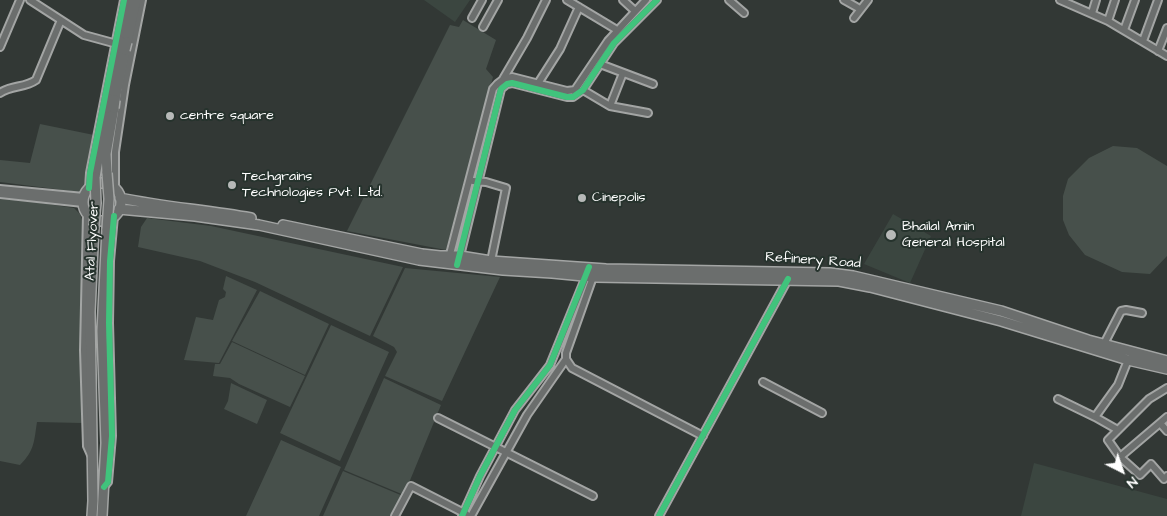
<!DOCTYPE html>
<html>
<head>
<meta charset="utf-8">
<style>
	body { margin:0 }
	#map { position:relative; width:1167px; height:516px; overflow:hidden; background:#323835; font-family:"Architects Daughter",sans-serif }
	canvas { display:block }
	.north { position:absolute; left:1097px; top:446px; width:50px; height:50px; -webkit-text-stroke:4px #26332d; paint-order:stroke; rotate:139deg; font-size:14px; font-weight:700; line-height:20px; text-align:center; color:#fff }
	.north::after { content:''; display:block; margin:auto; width:18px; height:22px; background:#fff; clip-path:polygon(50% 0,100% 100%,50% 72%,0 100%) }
</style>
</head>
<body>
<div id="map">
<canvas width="1167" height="516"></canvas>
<div class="north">N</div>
</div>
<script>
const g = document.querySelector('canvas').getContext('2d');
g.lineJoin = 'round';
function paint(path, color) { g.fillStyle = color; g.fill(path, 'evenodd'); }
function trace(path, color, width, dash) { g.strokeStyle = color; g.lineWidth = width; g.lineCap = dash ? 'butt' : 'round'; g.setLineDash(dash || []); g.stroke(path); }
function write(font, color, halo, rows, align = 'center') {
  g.font = font + ' "Architects Daughter",sans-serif'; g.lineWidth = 4; g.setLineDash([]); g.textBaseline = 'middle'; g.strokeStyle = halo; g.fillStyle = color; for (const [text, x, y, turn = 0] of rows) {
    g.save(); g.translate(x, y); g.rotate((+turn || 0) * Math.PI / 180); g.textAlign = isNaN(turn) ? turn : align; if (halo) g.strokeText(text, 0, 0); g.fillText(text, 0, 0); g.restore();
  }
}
const built = new Path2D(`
	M424,0H470L455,22Z
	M893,214L931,236L910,283L864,264Z
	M1034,463L1167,499V516H1021Z`);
const green = new Path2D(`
	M463,20L496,40L486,69L493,77L446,250L347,231L450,25L459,27Z
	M40,124L94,135L83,190L79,192L0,182V160L30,163Z
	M1113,146L1137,148L1167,166V256L1150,274L1122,272L1085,255L1069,235L1063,220V196L1068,179L1089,158Z
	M0,197L74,208L80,214L83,223L82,423L37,422C34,441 35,450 20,465L0,461Z
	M147,218L211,226L403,267L370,336L255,282L200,261L138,247L141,227Z
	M405,268L500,277L442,401L385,376L397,352L394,347L373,336Z
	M226,276L257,290L219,363L184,360L196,317L213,320L219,300L225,297L226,292L223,289Z
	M260,291L329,324L305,375L232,341Z
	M331,325L389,352L340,461L280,433Z
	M232,342L305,376L290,407L239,384L230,378L213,376L215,364H220Z
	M384,378L441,405L404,495L344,470Z
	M231,383L267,400L257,424L224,409L228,401Z
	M281,440L341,467L319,516H246Z
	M343,471L403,496L392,516H323Z`);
const minor = new Path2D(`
	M30,0L84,35L117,44
	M567,0L617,30
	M623,0L635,11
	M729,0L744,13
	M844,0L860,9
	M1060,0L1108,21L1167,56
	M1092,13L1096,0
	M472,18L482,0
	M854,18L868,0
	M1108,21L1115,0
	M483,27L498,0
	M1124,30L1135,0
	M1143,41L1158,0
	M0,47L20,0
	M1158,51L1167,28
	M600,64L653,84
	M503,79L527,38L546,0
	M537,85L560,49L579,7
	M583,90L610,106L648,113
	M0,93C11,85 25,88 36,80L61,20
	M610,106L623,73
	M473,181L486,182L506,188L491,261
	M89,188L90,173L124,0
	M115,188V152L125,85L142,0
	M0,189L84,197
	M0,194L83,203
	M87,214L84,350L87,446L91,455
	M449,258L493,89C498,82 503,78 512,77L567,91L575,90L608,41L646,0
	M459,260L501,89L507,84L512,83L567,97H573L583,90L614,43L657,0
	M1104,344L1121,311L1126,310L1142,313
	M566,359L572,368L703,436
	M763,382L822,413
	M1167,388L1149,399L1108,440L1120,457L1140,475L1151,464L1164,479L1167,476
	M1058,399L1095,417L1118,385L1128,360
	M1095,417L1118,430
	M438,418L593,496
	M1160,423L1167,431
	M1120,457L1167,417
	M104,487L108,482L112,436L109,323L110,261L114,216
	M395,516L411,486L466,514
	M462,516L480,476L515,410L550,365L587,274
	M471,516L527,415L566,359V353L594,274
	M659,516L788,279`);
const major = new Path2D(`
	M120,41L129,0
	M127,42L136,0
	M109,99L119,48
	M115,100L125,50
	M107,173L106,154L114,108
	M95,177L107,108
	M83 202a19 19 0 1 1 38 0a19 19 0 1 1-38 0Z
	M120,198C163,207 207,210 251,218
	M119,209L195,216L259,225L419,260L503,270L552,273L594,277L839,281L870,287L1001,321L1128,360L1167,369
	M283,225L422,254L440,256H460L491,261L606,269L830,273L853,276L1001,311L1088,340L1167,361
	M92,516L93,501L90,312L94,226
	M102,516L106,443L102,331L107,229`);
const majorBridge = new Path2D(`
	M119,48L120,41
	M125,50L127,42
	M107,108L109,99
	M114,108L115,100
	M94,226L96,203L95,177
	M107,229L109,199L107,173`);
const cycleway = new Path2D(`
	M89,188L90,173L124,0
	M457,265L501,89L507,84L512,83L567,97H573L583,90L614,43L657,0
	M104,487L108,482L112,436L109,323L110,261L114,216
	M462,516L480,476L515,410L550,365L589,267
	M659,516L788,279`);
const markers = [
	[170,116,5,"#b7b9b8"],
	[232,185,5,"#b7b9b8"],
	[582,198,5,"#b7b9b8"],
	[891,235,6,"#b7b9b8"]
];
const poiNames = [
	["centre square",180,116],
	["Techgrains",242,177],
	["Technologies Pvt. Ltd.",242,193],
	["Cinepolis",592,198],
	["Bhailal Amin",902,227],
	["General Hospital",902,243]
];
const streetNames = [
	["Atal Flyover",93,241,-87],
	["Refinery Road",813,261,4]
];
paint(built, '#3b4640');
paint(green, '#47504b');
trace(minor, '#a3a5a4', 10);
trace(major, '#a3a5a4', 12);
trace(minor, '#6b6e6d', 6);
trace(major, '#6b6e6d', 9);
trace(majorBridge, '#a3a5a4', 12, []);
trace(majorBridge, '#6b6e6d', 9);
trace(cycleway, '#40c37c', 6);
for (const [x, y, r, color] of markers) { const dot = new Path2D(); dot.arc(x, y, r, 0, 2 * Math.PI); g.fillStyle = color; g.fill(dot); trace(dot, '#26332d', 2); }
write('14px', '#fff', '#26332d', poiNames, 'left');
write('14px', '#fff', '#26332d', streetNames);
</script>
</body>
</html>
